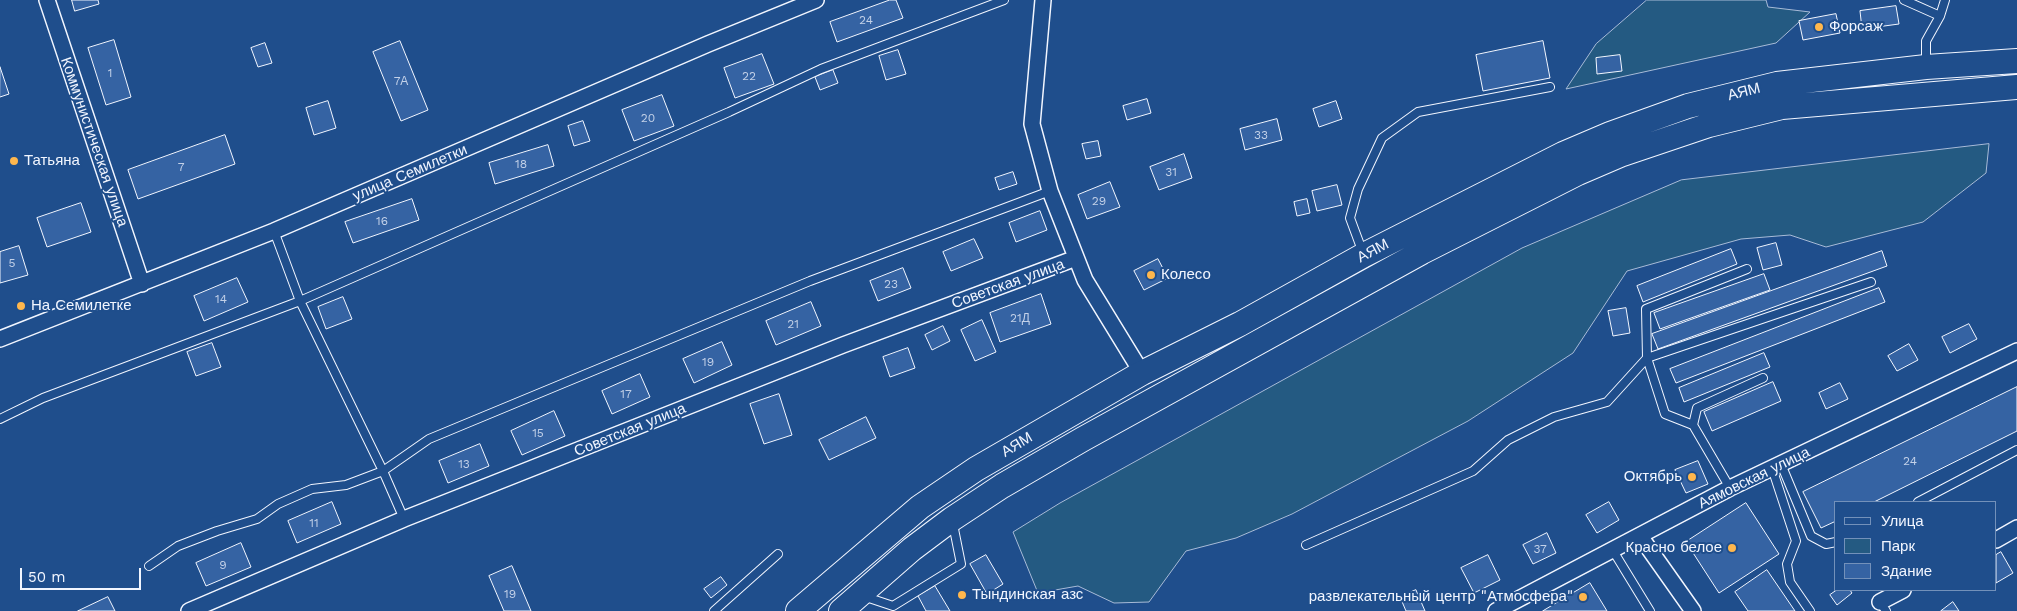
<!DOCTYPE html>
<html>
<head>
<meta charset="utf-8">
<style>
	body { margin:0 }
	#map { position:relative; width:2017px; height:611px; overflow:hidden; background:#1f4e8c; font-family:"Work Sans",sans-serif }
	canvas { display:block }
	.legend { position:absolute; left:1834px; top:501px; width:162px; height:90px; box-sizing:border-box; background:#1f4e8c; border:1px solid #7391ba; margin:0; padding:6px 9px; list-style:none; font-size:15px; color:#f2f6ff }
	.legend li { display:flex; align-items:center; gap:10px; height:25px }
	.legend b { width:25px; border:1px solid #7391ba }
	.scale { position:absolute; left:20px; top:568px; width:121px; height:22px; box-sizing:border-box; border:2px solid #f2f6ff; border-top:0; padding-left:6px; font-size:15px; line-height:18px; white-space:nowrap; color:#f2f6ff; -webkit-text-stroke:4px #1f4e8c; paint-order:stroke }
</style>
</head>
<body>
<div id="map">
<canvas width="2017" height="611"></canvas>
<ul class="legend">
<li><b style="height:6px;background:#1f4e8c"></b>Улица</li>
<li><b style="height:14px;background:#245a82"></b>Парк</li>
<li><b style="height:14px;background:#3563a3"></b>Здание</li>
</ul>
<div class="scale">50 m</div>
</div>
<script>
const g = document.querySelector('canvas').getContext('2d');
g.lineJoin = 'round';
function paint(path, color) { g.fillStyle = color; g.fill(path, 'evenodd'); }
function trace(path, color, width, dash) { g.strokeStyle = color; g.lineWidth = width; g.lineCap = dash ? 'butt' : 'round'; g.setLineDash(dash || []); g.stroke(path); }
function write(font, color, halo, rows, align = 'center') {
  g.font = font + ' "Work Sans",sans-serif'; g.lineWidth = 4; g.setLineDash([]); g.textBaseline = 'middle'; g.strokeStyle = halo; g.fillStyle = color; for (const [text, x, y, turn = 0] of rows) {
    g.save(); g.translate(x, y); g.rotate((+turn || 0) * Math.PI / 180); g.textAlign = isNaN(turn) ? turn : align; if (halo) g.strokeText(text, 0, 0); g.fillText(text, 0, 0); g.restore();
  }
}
const green = new Path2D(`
	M1647,0H1766L1768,7L1810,12L1776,43L1566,89L1596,44Z
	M1989,144L1986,173L1923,222L1826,247L1790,235L1741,239L1627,271L1573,353L1468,421L1292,514L1236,538L1186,551L1149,602L1114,603L1078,586L1038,593L1013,532L1060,503L1522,248L1681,180Z`);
const building = new Path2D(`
	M72,0H98L99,4L75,11Z
	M890,0H896L903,18L837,42L830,22Z
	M1896,6L1899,24L1862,29L1860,11Z
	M1836,14L1840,33L1803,40L1799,21Z
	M114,40L131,97L106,105L88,48Z
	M400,41L428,110L401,121L373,52Z
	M1543,41L1550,78L1483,91L1476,55Z
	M265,43L272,63L258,67L251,48Z
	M898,50L906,74L886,80L879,56Z
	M762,54L774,84L735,98L724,68Z
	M1620,55L1622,71L1597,74L1596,58Z
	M0,67L9,94L0,97Z
	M833,70L838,83L820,90L815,77Z
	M662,95L674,126L634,141L622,110Z
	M1147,99L1151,113L1127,120L1123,106Z
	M328,101L336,128L314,135L306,108Z
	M1336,101L1342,119L1319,127L1313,109Z
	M1277,119L1282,140L1245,150L1240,129Z
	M583,121L590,141L574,146L568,126Z
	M225,135L235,164L138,199L128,170Z
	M1098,141L1101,156L1086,159L1082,144Z
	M548,145L554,166L495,184L489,163Z
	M1184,154L1192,178L1159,190L1150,167Z
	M1013,172L1017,184L999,190L995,178Z
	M1110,182L1120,207L1087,219L1078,195Z
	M1337,185L1342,205L1317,211L1312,191Z
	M412,199L419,220L353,243L345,222Z
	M1307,199L1310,213L1297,216L1294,202Z
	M81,203L91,232L47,247L37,218Z
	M1040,211L1047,230L1016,242L1009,223Z
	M974,239L983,258L951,271L943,252Z
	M1776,243L1782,265L1763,270L1757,248Z
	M19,246L28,275L0,283V252Z
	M1731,249L1737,264L1643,302L1637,286Z
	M1882,251L1887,266L1658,349L1652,334Z
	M1158,259L1168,278L1144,290L1134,271Z
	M903,268L911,288L878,301L870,281Z
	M1764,274L1770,290L1660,329L1654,313Z
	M237,278L248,302L204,321L194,296Z
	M1879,288L1885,302L1676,383L1670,369Z
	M1041,294L1051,324L1000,342L990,313Z
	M343,297L352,319L326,329L318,307Z
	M811,302L821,326L776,345L766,321Z
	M1626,308L1630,333L1613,336L1608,311Z
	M982,320L996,352L975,361L961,330Z
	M1969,324L1977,339L1950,353L1942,337Z
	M943,326L950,341L932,350L925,335Z
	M722,342L732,365L694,383L683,359Z
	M212,343L221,367L196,376L187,352Z
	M1909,344L1918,360L1897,371L1888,356Z
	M908,348L915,368L890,377L883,357Z
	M1764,353L1770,367L1684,402L1679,388Z
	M640,374L650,397L612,414L602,391Z
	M1773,382L1781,401L1712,431L1704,412Z
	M1840,383L1848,399L1826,409L1819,393Z
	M2017,387V431L1874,502H1836V521L1821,528L1803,492Z
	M779,394L792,435L764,444L750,404Z
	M554,411L565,436L522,455L511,431Z
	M866,417L876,438L829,460L819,440Z
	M480,444L489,466L448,483L439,461Z
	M1698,461L1708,484L1686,493L1675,470Z
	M332,502L341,524L297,543L288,521Z
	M1609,502L1619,520L1597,533L1586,515Z
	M1746,503L1779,554L1719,593L1686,542Z
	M1547,533L1556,553L1533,564L1523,545Z
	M241,543L251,567L206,586L196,563Z
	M2001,552L2013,573L1996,583V555Z
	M986,555L1003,584L987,594L970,564Z
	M1488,555L1500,580L1474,593L1461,568Z
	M512,566L531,611H504L489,576Z
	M1767,570L1795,611H1748L1735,592Z
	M721,577L727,585L711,598L704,589Z
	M1590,583L1607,611H1543Z
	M935,586L950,611H926L918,596Z
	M1416,590L1425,611H1406L1400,597Z
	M1837,590H1850L1852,593L1837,605L1830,595Z
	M108,597L115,611H78Z
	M1953,602L1959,611H1941Z`);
const service = new Path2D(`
	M1904,0L1940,16
	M1926,64V41L1940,16L1945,0
	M274,231L300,301L383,471L404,519
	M1363,253L1350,218L1358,189L1382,138L1418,112L1550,87
	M0,419L43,398L300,301L729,112L821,69L1004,0
	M1693,425L1697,408L1763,378
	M1781,464L1811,536L1826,544L1836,542
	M1772,468L1796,541L1787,564L1790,582L1810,611
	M1730,488L1693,425L1665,414L1647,358L1646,309L1747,269
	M1918,502L2017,450
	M1306,545L1473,471L1508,440L1554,417L1607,402L1647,358L1871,282
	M1612,549L1650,611
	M149,566L178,546L217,531L257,519L278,504L312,489L346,485L383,471L429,439L810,281L1050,191
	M863,596L893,606L961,564L953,524
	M1880,602L1886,611
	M714,611L778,554`);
const minor = new Path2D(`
	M47,0L142,284
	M1043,0L1032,124L1050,191L1085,280L1142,373
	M0,339L274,231L708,44L816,0
	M1640,536L1693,611
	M1996,540L2017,528
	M1880,602L1903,590
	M189,611L404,519L843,345L1076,258
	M1496,611L1730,488L2017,351`);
const trunk = new Path2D(`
	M798,611L920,507L976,469L1142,373L1240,324L1364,255L1563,154L1610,134L1688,106L1777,84L1926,67L2017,61
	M841,611L912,549L952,519L1002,486L1083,439L1422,252L1578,173L1620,155L1709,125L1782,107L2017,87`);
const markers = [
	[1819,27,5,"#ffb74d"],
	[14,161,5,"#ffb74d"],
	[1151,275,5,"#ffb74d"],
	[21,306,5,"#ffb74d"],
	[1692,477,5,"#ffb74d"],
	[1732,548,5,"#ffb74d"],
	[962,595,5,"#ffb74d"],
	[1583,597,5,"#ffb74d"]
];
const numberNames = [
	["24",866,20],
	["1",110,73],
	["22",749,76],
	["7А",401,81],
	["20",648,118],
	["33",1261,135],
	["18",521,164],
	["7",181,167],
	["31",1171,172],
	["29",1099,201],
	["16",382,221],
	["5",12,263],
	["23",891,284],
	["14",221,299],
	["21Д",1020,318],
	["21",793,324],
	["19",708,362],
	["17",626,394],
	["15",538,433],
	["24",1910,461],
	["13",464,464],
	["11",314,523],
	["37",1540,549],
	["9",223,565],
	["19",510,594]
];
const poiNames = [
	["Форсаж",1829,27],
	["Татьяна",24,161],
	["Колесо",1161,275],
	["На Семилетке",31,306],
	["Октябрь",1682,477,"right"],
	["Красно белое",1722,548,"right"],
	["Тындинская азс",972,595],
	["развлекательный центр \"Атмосфера\"",1573,597,"right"]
];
const streetNames = [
	["АЯМ",1744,92,-14],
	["Коммунистическая улица",94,142,71],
	["улица Семилетки",410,173,-23],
	["АЯМ",1373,251,-28],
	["Советская улица",1008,284,-20],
	["Советская улица",630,430,-22],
	["АЯМ",1017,445,-31],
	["Аямовская улица",1754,478,-26]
];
paint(green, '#245a82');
trace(green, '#a8bbd7', 1);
paint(building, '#3563a3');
trace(building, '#f2f6ff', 1);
trace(service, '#f2f6ff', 10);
trace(minor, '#f2f6ff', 18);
trace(trunk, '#f2f6ff', 26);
trace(service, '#1f4e8c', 8);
trace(minor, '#1f4e8c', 15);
trace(trunk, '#1f4e8c', 24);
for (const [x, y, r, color] of markers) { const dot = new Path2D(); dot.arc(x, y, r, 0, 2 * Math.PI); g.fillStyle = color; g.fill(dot); trace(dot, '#1f4e8c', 2); }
write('12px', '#c3d1e8', null, numberNames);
write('15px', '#f2f6ff', '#1f4e8c', poiNames, 'left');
write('15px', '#f2f6ff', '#1f4e8c', streetNames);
</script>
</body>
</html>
